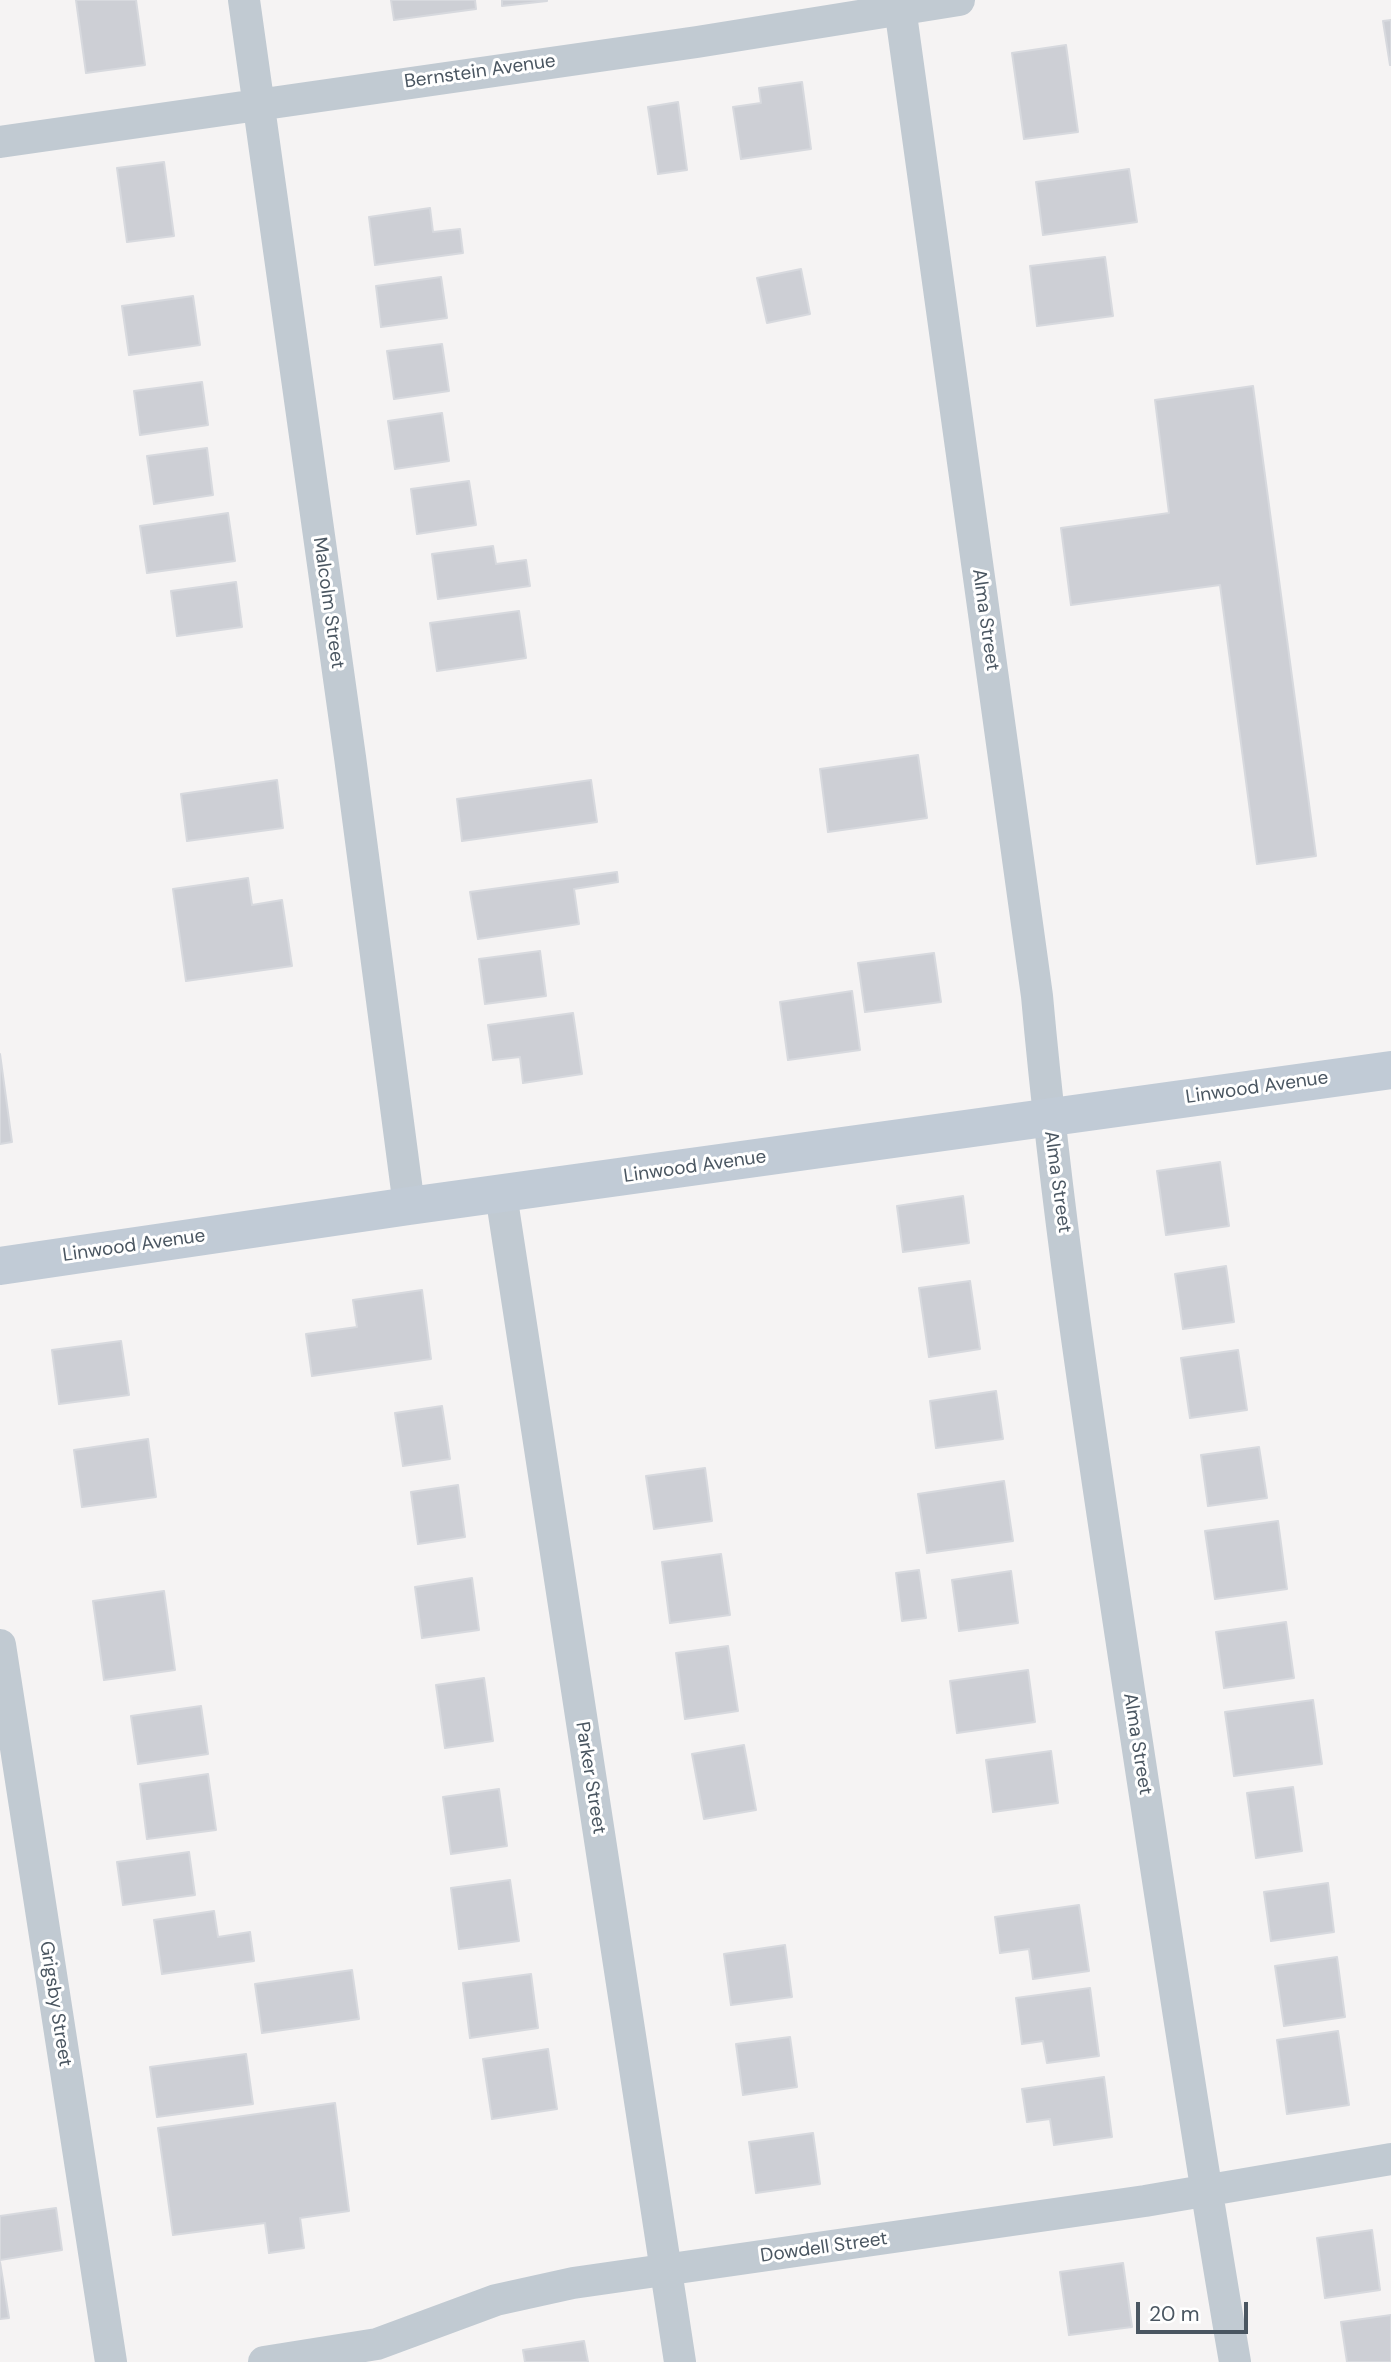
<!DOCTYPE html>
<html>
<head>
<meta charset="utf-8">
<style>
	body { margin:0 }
	#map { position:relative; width:1391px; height:2362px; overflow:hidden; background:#f5f3f3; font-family:"DM Sans",sans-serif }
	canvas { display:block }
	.scale { position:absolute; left:1136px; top:2302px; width:112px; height:32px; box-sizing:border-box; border:4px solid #4a5661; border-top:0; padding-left:9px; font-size:21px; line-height:24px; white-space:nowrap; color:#4a5661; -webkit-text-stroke:5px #fff; paint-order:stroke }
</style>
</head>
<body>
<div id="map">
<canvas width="1391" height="2362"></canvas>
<div class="scale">20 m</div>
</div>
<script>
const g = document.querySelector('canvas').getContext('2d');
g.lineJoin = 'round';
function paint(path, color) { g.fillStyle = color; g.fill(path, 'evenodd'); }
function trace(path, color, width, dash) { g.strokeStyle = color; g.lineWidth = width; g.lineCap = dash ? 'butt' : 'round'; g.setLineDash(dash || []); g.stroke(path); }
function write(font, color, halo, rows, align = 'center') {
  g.font = font + ' "DM Sans",sans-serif'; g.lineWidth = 6; g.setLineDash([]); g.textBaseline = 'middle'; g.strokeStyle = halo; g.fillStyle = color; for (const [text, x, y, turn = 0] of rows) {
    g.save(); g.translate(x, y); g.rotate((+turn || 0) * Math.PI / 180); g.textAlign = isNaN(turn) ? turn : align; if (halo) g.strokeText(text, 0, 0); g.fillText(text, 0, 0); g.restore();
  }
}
const building = new Path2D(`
	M76,0H136L145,65L86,73Z
	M391,0H475L476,9L394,20Z
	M502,0H547V1L502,6Z
	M1391,20V65H1390L1383,21Z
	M1066,45L1078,132L1024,139L1012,53Z
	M802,82L811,149L741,159L733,107L761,103L759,88Z
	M678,102L687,170L658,174L648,107Z
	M164,162L174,236L127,242L117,168Z
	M1129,169L1137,222L1043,235L1036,182Z
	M430,208L433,232L460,229L463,253L375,265L369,217Z
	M1105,257L1113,316L1037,326L1030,266Z
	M801,269L810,314L767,323L757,278Z
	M441,277L447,318L381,327L376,286Z
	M193,296L200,345L129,355L122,306Z
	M442,344L449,391L394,399L387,351Z
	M202,382L208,425L140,435L134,391Z
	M1253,386L1316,856L1257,864L1220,585L1071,605L1061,528L1169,513L1155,400Z
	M442,413L449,461L395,469L388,421Z
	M207,448L213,495L154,504L147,456Z
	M469,481L476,525L417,534L411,489Z
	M228,513L235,561L147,573L140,526Z
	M493,546L496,564L526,560L530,586L438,599L432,554Z
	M236,582L242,627L177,636L171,591Z
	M519,611L526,658L437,671L430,623Z
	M918,755L927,818L828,832L820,769Z
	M277,780L283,828L187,841L181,794Z
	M591,780L597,822L462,841L457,799Z
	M617,872L618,882L574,889L579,924L478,939L470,892Z
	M248,878L252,905L282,900L292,966L186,981L173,889Z
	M540,951L546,996L485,1004L479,959Z
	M934,953L941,1002L865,1012L858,963Z
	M852,991L860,1050L788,1060L780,1002Z
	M573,1013L582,1074L523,1083L520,1057L493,1060L488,1025Z
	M0,1054L12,1142L0,1144Z
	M1220,1162L1229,1226L1166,1235L1157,1171Z
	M963,1196L969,1243L903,1252L897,1206Z
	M1226,1266L1234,1322L1183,1329L1175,1274Z
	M970,1281L980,1349L929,1357L919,1288Z
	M422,1290L431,1359L312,1376L306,1334L357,1327L353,1300Z
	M121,1341L129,1395L59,1404L52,1350Z
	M1238,1350L1247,1410L1190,1418L1181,1358Z
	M996,1391L1003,1439L936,1448L930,1401Z
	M442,1406L450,1459L403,1466L395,1413Z
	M148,1439L156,1497L82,1507L74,1450Z
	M1259,1447L1267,1498L1208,1506L1201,1455Z
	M705,1468L712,1521L654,1529L646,1476Z
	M1004,1481L1013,1541L927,1553L918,1494Z
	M458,1485L465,1537L418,1544L411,1492Z
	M1278,1521L1287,1589L1215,1599L1205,1531Z
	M721,1554L730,1615L670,1623L662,1562Z
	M919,1570L926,1618L902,1621L896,1573Z
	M1011,1571L1018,1623L959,1631L952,1580Z
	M472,1578L479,1630L422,1638L415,1587Z
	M164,1591L175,1670L104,1680L93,1601Z
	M1286,1622L1294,1678L1224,1688L1216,1632Z
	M728,1646L738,1711L685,1719L676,1653Z
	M1028,1670L1035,1722L957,1733L950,1681Z
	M484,1678L493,1741L445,1748L436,1685Z
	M1313,1700L1322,1764L1234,1776L1225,1712Z
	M201,1706L208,1754L138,1764L131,1716Z
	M744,1745L756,1810L704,1819L692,1754Z
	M1051,1751L1058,1803L993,1812L986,1760Z
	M208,1774L216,1830L147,1839L140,1784Z
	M1293,1787L1302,1851L1256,1858L1247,1793Z
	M499,1789L507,1846L451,1854L443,1797Z
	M189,1852L195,1895L123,1905L117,1862Z
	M510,1880L519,1941L459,1949L451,1888Z
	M1328,1883L1334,1932L1271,1941L1264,1892Z
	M1079,1905L1089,1971L1033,1979L1029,1949L1000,1953L995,1917Z
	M214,1911L218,1937L250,1932L254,1961L162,1974L154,1920Z
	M785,1945L792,1997L731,2005L724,1954Z
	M1337,1957L1345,2017L1284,2026L1275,1966Z
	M352,1970L359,2019L262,2033L255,1984Z
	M531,1974L538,2028L470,2038L463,1983Z
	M1090,1988L1099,2056L1047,2063L1043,2041L1022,2044L1016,1998Z
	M1338,2031L1349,2105L1287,2114L1277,2040Z
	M790,2037L797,2087L743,2095L736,2044Z
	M548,2049L557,2109L492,2119L483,2059Z
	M246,2054L253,2104L157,2117L150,2067Z
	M1104,2077L1112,2137L1054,2145L1050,2119L1027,2122L1022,2089Z
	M335,2103L349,2211L300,2218L304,2248L269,2253L265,2223L173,2235L158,2128Z
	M813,2133L820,2184L756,2193L749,2142Z
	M56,2208L62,2250L0,2260V2216Z
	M1372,2230L1380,2290L1325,2298L1317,2238Z
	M0,2262L9,2318L0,2319Z
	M1123,2263L1132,2327L1069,2335L1060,2272Z
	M1391,2315V2362H1347L1341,2322Z
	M584,2341L588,2362H525L523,2350Z`);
const minor = new Path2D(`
	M244,0L350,757L409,1206
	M899,0L1037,996C1058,1231 1095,1464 1130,1697C1164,1919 1197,2141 1235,2362
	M0,142L697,42L959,0
	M501,1194L680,2362
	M0,1645L111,2362
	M264,2362L377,2344L496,2300L573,2283L1145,2201L1391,2159`);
const secondary = new Path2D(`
	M0,1266L409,1206L1391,1070`);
const streetNames = [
	["Bernstein Avenue",480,72,-8],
	["Malcolm Street",328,603,82],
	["Alma Street",985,620,82],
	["Linwood Avenue",1257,1088,-8],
	["Linwood Avenue",695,1167,-8],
	["Alma Street",1057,1182,82],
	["Linwood Avenue",134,1246,-8],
	["Alma Street",1137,1744,81],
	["Parker Street",590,1778,81],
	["Grigsby Street",55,2004,81],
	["Dowdell Street",824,2248,-8]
];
paint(building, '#cdcfd5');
trace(building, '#d7d9de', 2);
trace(minor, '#c1cad2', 32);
trace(secondary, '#c1cbd6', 38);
write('19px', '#4a5661', '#fff', streetNames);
</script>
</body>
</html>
